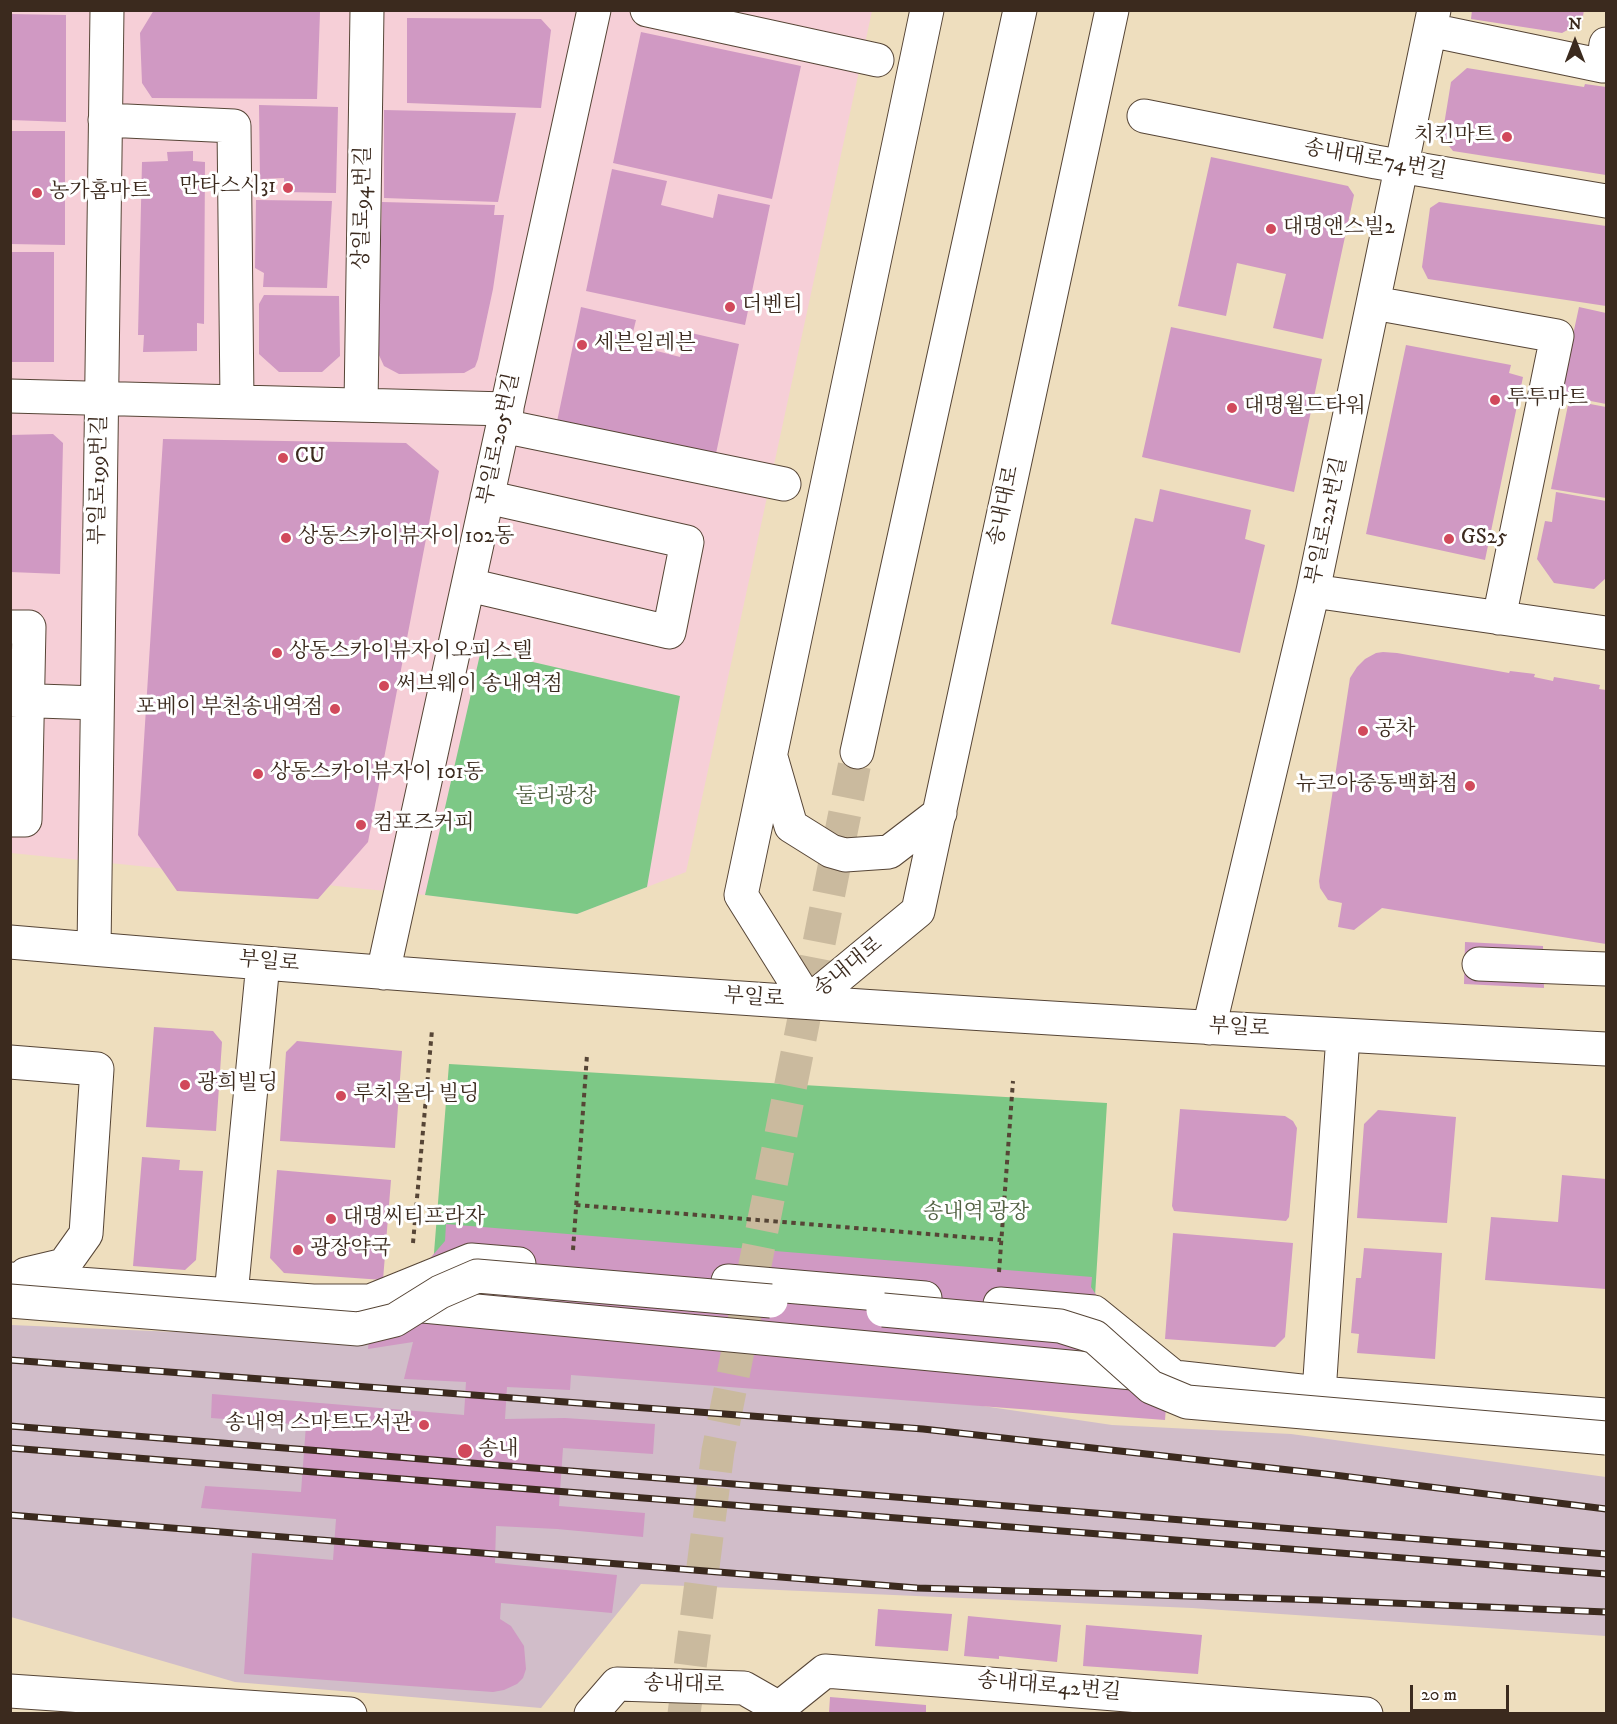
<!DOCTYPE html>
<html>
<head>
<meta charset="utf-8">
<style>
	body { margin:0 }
	#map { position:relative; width:1617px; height:1724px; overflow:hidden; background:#eedebe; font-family:"IM FELL DW Pica",serif }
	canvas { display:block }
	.frame { position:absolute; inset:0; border:12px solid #3b2a1e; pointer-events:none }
	.north { position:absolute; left:1545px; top:12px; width:60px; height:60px; -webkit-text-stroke:4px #fff; paint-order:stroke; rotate:0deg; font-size:16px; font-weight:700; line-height:24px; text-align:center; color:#3b2a1e }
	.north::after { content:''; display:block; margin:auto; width:21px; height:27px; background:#3b2a1e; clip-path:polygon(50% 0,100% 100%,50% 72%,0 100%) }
	.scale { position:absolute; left:1410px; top:1685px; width:99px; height:27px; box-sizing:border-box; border:3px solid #3b2a1e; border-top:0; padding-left:8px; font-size:18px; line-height:21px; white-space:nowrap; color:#3b2a1e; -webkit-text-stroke:4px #fff; paint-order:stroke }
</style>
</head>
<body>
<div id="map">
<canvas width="1617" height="1724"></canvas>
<div class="frame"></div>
<div class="north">N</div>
<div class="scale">20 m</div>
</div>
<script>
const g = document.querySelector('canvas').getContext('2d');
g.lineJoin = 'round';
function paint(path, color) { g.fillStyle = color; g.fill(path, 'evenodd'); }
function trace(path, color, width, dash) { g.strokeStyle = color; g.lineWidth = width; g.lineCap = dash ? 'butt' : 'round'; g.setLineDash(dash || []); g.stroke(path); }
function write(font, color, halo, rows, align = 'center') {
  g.font = font + ' "IM FELL DW Pica","Noto Serif KR",serif'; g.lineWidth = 6; g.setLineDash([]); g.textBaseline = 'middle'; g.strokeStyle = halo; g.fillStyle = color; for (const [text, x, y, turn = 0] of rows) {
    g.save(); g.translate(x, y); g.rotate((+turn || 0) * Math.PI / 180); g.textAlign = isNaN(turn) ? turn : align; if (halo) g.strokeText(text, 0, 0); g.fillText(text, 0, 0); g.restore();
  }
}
const built = new Path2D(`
	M11,11H872L686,872L577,914L425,895L11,853Z`);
const industrial = new Path2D(`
	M11,1325L271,1336L535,1340L1112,1425L1291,1434L1606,1477V1636L1192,1608L641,1584L541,1708L235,1682L11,1617Z`);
const green = new Path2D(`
	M481,650L680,696L647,887L577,914L425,895Z
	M449,1064L1107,1103L1094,1312L432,1278Z`);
const building = new Path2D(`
	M154,10L320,12L317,99L152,98L142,83L140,33Z
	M1472,10H1584L1582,22L1562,33L1471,19Z
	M10,14L66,15V122L10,120Z
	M407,18L541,19L551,30L541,108L407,103Z
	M641,32L801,66L772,199L613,163Z
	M1467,68L1584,87L1585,84L1606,87V175L1453,151L1442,137L1451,82Z
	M259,105L338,107L336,193L285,192L284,178L260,179Z
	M384,110L516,113L498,202L384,198Z
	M10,131H65V245L10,244Z
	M193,151V161L205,162L204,324L197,323V351L143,352L144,335H138L142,162L168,161L167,152Z
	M1211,157L1348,186L1354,195L1323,339L1273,328L1286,274L1237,263L1226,316L1178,306Z
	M612,169L667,181L661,205L713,218L718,194L770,205L745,325L586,291Z
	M256,200L332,201L327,288L263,287L264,273L255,268Z
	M382,202L495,205L494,215H504L493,289L478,359L475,367L464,373L399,374L384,366L378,353Z
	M1439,202L1606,226V306L1428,279L1422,267L1430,208Z
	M10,252H54V362H10Z
	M264,295L339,296L340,356L322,372H279L259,354V304Z
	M581,307L636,320L630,344L680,357L687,332L739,344L714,463L555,431Z
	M1579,307L1606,313V404L1560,395Z
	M1171,327L1322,359L1294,492L1142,457Z
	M1406,345L1511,365L1509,373L1523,377L1485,560L1366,534Z
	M1569,400L1606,407V498L1551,489Z
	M53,434L63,443L60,574L10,572V435Z
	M163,439L406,443L439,471L368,842L318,899L177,891L138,835Z
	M1160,489L1251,510L1245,539L1265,545L1240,653L1111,624L1135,518L1153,522Z
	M1556,492L1606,501V578L1594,589L1554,583L1537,559L1545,521L1552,522Z
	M1383,652L1397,653L1509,673L1510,671L1535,674L1534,677L1553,681L1554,677L1600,685L1599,689L1606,690V944L1382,908L1354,930L1338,927L1342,903L1328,900L1320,888L1319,881L1350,678L1357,667L1365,659L1376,653Z
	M1465,942L1543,946L1544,988L1464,984Z
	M154,1027L213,1031L222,1042L216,1131L146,1127Z
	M297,1041L402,1051L395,1148L280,1141L286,1052Z
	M1180,1109L1285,1116L1293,1121L1297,1128L1289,1217L1286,1221L1174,1211L1172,1206Z
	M1378,1110L1456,1117L1447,1223L1357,1218L1364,1124Z
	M142,1157L180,1160L179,1170L203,1171L196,1260L185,1270L133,1266Z
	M277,1170L391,1180L383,1280L284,1273L270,1258Z
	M1562,1175L1606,1179V1289L1485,1280L1491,1217L1558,1222Z
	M446,1224L1092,1277L1091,1287L1118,1328L1169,1369L1165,1420L571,1375L570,1390L507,1387L505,1419L565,1418L655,1424L653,1454L563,1448L559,1506L645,1513L643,1537L557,1529L496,1526L495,1563L617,1575L612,1613L501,1603L500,1619L511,1626L524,1646L526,1669L523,1678L517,1684L504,1690L493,1692L244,1674L252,1553L333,1560L336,1519L201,1508L205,1486L301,1492L306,1425L211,1418L212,1394L464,1415L466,1382L404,1379L413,1342L368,1349L373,1305L413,1278L445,1241Z
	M1173,1233L1293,1243L1285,1337L1275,1347L1165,1339Z
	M1364,1248L1442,1253L1435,1359L1357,1353L1359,1334L1351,1333L1356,1278H1361Z
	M878,1609L952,1614L948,1651L875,1646Z
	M968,1616L1061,1625L1057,1662L999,1656V1659L964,1656Z
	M1086,1625L1202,1635L1198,1674L1083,1666Z
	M830,1697L926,1705V1713H829Z`);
const minorTunnel = new Path2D(`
	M684,1714L718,1451L857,752`);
const path = new Path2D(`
	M576,1205L1001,1240
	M413,1243L432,1030
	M573,1250L587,1055
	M999,1272L1013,1081`);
const minor = new Path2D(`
	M647,10L877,60
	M1430,30L1603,66L1606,44
	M1144,116L1376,162L1606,201
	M105,120L234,126L237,401
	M1374,303L1557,336L1499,618
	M10,396L507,409
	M361,405L367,10
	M503,426L784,484
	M469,585L669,632L687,542L487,497
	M1313,591L1606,633
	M10,627H29L25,820H10
	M10,700L97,703
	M857,752L1020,10
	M771,757L791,826L831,851L845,855L889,852L940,813
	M10,942C542,988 1074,1022 1606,1049
	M94,949L107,10
	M1479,964L1606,969
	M383,973L594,10
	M808,1002L918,911L1112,10
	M808,1002L741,895L927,10
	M1209,1028L1313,591L1434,10
	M10,1062L97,1069L86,1234L64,1265L26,1274
	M10,1279L313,1301H370L471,1260L519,1264
	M728,1281L925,1298
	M231,1295L263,963
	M402,1304L1154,1375
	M1000,1304L1094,1312L1174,1377L1319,1393L1606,1415
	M1319,1393L1343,1035
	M10,1691L350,1714
	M779,1708L825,1671L1366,1714
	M591,1714L617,1684L744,1688L779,1708V1714`);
const rail = new Path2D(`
	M10,1360L923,1429L1334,1475L1606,1509
	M10,1426L1606,1554
	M10,1448L1606,1574
	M10,1515L917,1588L1321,1600L1606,1612`);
const minorBridge = new Path2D(`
	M10,1301L358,1329L395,1320L440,1292L477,1276L771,1301
	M883,1310L1060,1326L1095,1337L1151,1387L1187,1402L1606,1438`);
const markers = [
	[1507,137,6,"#d1495b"],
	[288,188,6,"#d1495b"],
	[37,193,6,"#d1495b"],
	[1271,229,6,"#d1495b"],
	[730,307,6,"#d1495b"],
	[582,345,6,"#d1495b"],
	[1495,400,6,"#d1495b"],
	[1232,408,6,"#d1495b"],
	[283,458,6,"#d1495b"],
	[286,538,6,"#d1495b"],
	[1449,539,6,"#d1495b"],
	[277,653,6,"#d1495b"],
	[384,686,6,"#d1495b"],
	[335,709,6,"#d1495b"],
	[1363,731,6,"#d1495b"],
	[258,774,6,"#d1495b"],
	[1470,786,6,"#d1495b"],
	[361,825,6,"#d1495b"],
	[185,1085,6,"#d1495b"],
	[341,1096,6,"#d1495b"],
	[331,1219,6,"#d1495b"],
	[298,1250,6,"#d1495b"],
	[424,1425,6,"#d1495b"],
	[465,1451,8,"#d1495b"]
];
const poiNames = [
	["치킨마트",1495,137,"right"],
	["만타스시31",276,188,"right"],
	["농가홈마트",49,193],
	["대명앤스빌2",1283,229],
	["더벤티",742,307],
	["세븐일레븐",594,345],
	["투투마트",1507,400],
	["대명월드타워",1244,408],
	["CU",295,458],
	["상동스카이뷰자이 102동",298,538],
	["GS25",1461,539],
	["상동스카이뷰자이오피스텔",289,653],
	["써브웨이 송내역점",396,686],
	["포베이 부천송내역점",323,709,"right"],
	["공차",1375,731],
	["상동스카이뷰자이 101동",270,774],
	["뉴코아중동백화점",1458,786,"right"],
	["컴포즈커피",373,825],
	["광희빌딩",197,1085],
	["루치올라 빌딩",353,1096],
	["대명씨티프라자",343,1219],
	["광장약국",310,1250],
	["송내역 스마트도서관",412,1425,"right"],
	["송내",478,1451]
];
const streetNames = [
	["송내대로74번길",1375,161,10],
	["상일로94번길",364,208,-89],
	["부일로205번길",500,439,-78],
	["부일로199번길",100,480,-89],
	["송내대로",1005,506,-78],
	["부일로221번길",1328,521,-78],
	["부일로",269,963,5],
	["송내대로",849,968,-39],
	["부일로",754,999,4],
	["부일로",1239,1029,3],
	["송내대로",684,1686,2],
	["송내대로42번길",1049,1688,5]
];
const parkNames = [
	["둘리광장",556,798],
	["송내역 광장",976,1214]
];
paint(built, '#f6cfd7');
paint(industrial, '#d1bdc9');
paint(green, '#7dc886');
paint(building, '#d099c3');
trace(minorTunnel, '#caba9e', 33, [33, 16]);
trace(minor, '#564536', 35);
trace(path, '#564536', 4, [4.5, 4.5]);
trace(minor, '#fff', 33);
trace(rail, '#3b2a1e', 7);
trace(rail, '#fff', 4.5, [14]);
trace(minorBridge, '#564536', 35, []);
trace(minorBridge, '#fff', 33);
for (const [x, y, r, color] of markers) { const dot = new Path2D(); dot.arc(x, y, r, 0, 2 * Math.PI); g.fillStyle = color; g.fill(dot); trace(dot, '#fff', 2); }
write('21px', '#3b2a1e', '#fff', poiNames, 'left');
write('21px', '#3b2a1e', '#fff', streetNames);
write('21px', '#526142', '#fff', parkNames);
</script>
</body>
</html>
